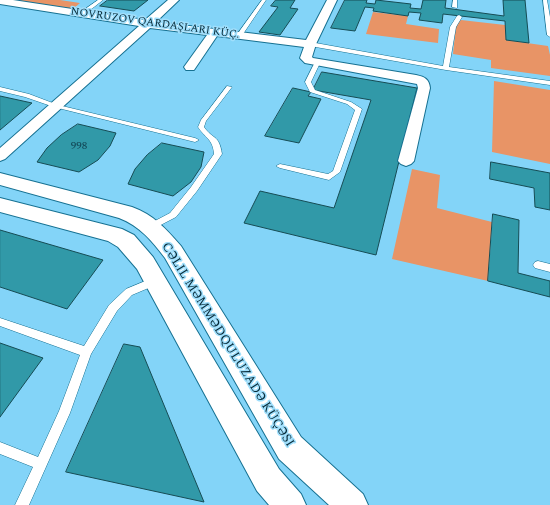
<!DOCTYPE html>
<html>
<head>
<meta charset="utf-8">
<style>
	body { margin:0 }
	canvas { display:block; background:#83d4f8 }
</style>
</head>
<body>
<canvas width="550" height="505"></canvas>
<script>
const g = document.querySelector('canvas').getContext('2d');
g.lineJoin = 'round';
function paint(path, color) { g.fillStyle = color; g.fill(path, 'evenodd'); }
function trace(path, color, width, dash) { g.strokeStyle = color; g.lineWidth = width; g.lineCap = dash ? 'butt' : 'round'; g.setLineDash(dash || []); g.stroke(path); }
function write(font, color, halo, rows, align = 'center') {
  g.font = font + ' Spectral,serif'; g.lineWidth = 3; g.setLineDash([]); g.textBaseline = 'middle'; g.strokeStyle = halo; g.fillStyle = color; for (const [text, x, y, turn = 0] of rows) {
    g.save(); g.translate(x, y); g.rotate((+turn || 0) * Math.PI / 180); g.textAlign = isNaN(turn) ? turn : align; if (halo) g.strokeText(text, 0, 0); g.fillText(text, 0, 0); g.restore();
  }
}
const green = new Path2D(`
	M17,0H60L80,3L73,9L16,1Z
	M373,12L408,16L406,24L439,29L438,43L366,34Z
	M461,20L505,25L506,40L548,46L550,55V76L491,68V60L453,54L456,24Z
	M494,81L550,90V164L492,152Z
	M412,169L440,175L437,208L492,222L488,281L392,259Z`);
const building = new Path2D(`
	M108,0H148L134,11L100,6Z
	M276,0H295L290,8L298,9L280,35L259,32L278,7L271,6Z
	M345,0H367L366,3L375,4L376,0L411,4L410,8L421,9L423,0H446L445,8L504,16L503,0H525L529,43L506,40L505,21L443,14L442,23L419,20L421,13L409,12L408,16L373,11L374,8L365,7L355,31L331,28Z
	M322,72L417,88L376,255L244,223L260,191L334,208L371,100L313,90Z
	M293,88L311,92L308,96L321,99L299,143L265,136Z
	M0,96L32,103L0,130Z
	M78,124L116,133L110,146L98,160L79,172L37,162L47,148L61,135Z
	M162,143L204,152L201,167L191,182L173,196L128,184L135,169L147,155Z
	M491,162L550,173V210L535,207L534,188L490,179Z
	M493,214L519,220L518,273L550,281V297L488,281Z
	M0,230L103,260L67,309L0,287Z
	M0,343L43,358L0,417Z
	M124,344L140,347L204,502L66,472Z`);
const service = new Path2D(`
	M98,0H103L85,14H81V12Z
	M262,0H266L241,37H237L236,36Z
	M453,0H457V8L452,7Z
	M543,0H547L550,17V37L547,35Z
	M459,15L462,17L456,27L449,67L550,81V85L446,70L310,46L307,44L310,42L443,66L450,27L457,16Z
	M315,62L320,63L311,82L315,90L351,102L362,109L340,172L329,180L280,168L276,166L280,164L328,174L333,171L355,110L347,104L310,92L305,82Z
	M227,86L232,87L206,121L204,127C213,140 219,134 222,154L197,191L176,217L155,228H149L148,226L149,224L170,213L191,187L214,154C213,139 205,138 198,127L201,120Z
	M0,87L29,94L58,105L195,138L199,140L195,142L54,107L25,97L0,91Z
	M538,261L550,264V272L535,268L533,265L535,262Z
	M155,277L158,278L160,281L158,284L132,295L117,311L91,354L70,413L29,505H15L33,467L0,454V442L38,457L59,411L80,355L0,326V318L84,346L109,305L126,289Z`);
const minor = new Path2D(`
	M0,0H13L145,20L168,0H179L156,22L306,40L327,0H337L316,44L312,57L313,58L416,75C425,77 429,79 430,88L414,161L411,164L406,166L401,164L398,161L418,88L417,84L305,63L300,58L304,47L217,36L194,70H186L184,67L207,35L150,28L5,159L0,161V148L139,26L0,4Z`);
const secondary = new Path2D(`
	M0,173L132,207C154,215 166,229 181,246L301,437L363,494L368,505H329L279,459L165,258C152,241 140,226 119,218L0,185Z
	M0,198L122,229L134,235L153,257L279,469L301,494L306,505H269L257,491L137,269L118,247L108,241L0,212Z`);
const farStreetnames = [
	["NOVRUZOV QARDAŞLARI KÜÇ.",155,24,8]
];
const numberNames = [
	["998",79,147]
];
const streetNames = [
	["CƏLIL MƏMMƏDQULUZADƏ KÜÇƏSI",227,345,58]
];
paint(green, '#e89466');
paint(building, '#3199a8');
trace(building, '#164c54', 1);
trace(service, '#167192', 1);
trace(minor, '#167192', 2);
trace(secondary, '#167192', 2);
paint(service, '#fff');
paint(minor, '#fff');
paint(secondary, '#fff');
write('11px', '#072b39', '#a0dffc', farStreetnames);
write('11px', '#124655', null, numberNames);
write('13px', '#072b39', '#a0dffc', streetNames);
</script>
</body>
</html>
